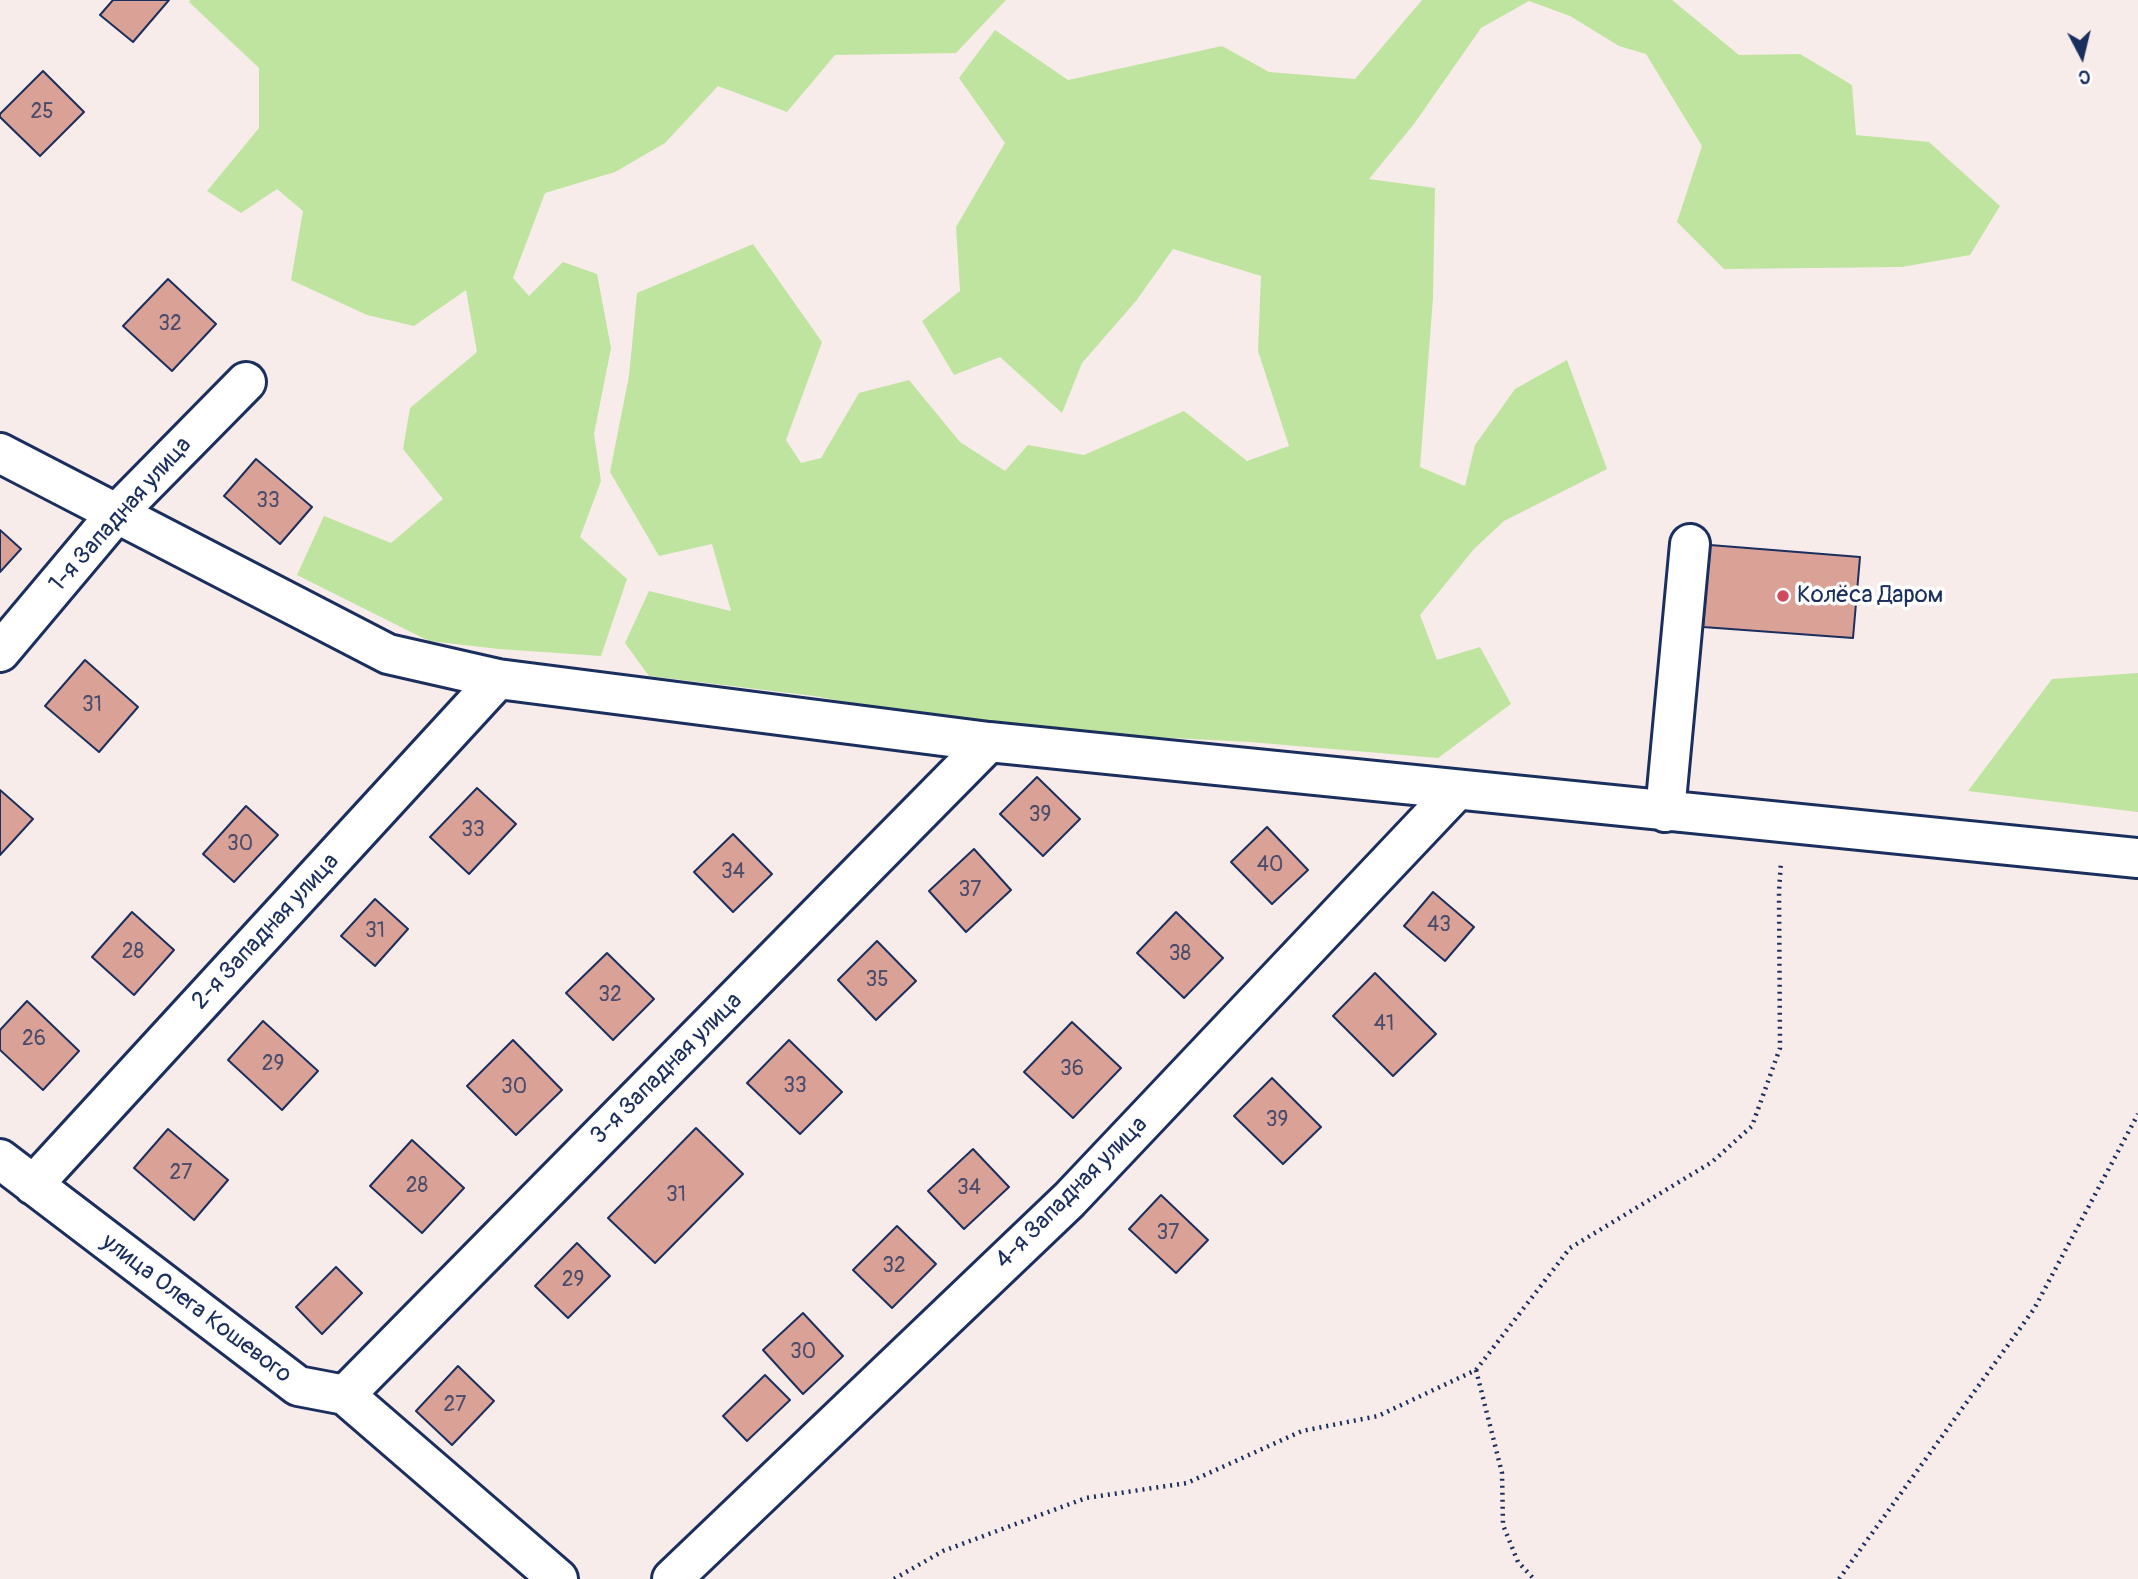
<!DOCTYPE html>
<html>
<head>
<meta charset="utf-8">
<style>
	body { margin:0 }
	#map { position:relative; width:2138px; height:1579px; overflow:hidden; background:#f8ecea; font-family:Pangolin,sans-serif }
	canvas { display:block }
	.north { position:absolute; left:2047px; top:21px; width:70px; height:70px; -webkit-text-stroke:5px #fff; paint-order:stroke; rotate:173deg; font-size:19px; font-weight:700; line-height:28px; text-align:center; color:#1b2f5e }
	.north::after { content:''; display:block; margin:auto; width:24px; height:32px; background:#1b2f5e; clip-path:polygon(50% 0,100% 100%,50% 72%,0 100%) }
</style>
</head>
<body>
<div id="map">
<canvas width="2138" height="1579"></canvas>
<div class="north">С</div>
</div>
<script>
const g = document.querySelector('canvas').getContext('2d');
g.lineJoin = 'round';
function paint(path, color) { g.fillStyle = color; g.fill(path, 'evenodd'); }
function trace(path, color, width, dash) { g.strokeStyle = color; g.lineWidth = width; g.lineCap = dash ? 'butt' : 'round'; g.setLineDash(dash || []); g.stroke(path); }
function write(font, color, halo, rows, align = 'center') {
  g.font = font + ' Pangolin,sans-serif'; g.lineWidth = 7; g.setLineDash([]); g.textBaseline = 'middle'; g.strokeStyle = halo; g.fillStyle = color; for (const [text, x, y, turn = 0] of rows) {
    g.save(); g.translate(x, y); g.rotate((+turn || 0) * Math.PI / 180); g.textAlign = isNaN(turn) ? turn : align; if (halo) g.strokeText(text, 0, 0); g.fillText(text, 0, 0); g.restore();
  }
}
const green = new Path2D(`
	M190,0H1006L956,53L835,55L787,112L718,86L665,143L615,172L545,193L513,278L529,296L563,262L597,274L611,348L594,434L601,481L580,537L627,579L601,656L499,649L429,641L297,575L324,516L391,543L443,499L403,449L410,408L477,352L466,290L414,326L367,315L291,280L303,211L277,189L241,213L207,191L259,128V68L189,2Z
	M1422,0H1672L1739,55L1800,54L1852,85L1856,135L1929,142L2000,206L1970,255L1902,267L1724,269L1677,222L1702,146L1646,54L1619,46L1570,16L1529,1L1481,28L1414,124L1369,179L1435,188L1433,298L1420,467L1465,486L1475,445L1515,389L1567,360L1607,469L1504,521L1474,549L1420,615L1437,660L1480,647L1511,704L1438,758L1250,742L985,728L814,696L649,676L625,643L649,591L731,611L712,544L659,556L610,472L629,376L637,293L753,244L822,342L786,440L801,463L821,458L859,393L909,380L960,442L1005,471L1028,445L1084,455L1184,411L1247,461L1289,446L1258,351L1261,276L1173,249L1136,301L1082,363L1062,413L1000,357L954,375L922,321L960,291L956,227L1005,143L959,78L995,30L1068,80L1222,46L1269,72L1355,79Z
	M2138,673V812L1968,791L2052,679Z`);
const building = new Path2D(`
	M113,0H169L133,42L100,15Z
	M43,71L84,112L40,156L0,117V114Z
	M168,279L216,324L172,371L123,326Z
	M256,459L312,507L280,544L224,496Z
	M0,530L21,549L0,572Z
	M1710,545L1860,557L1853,638L1703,627Z
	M85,660L138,707L99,752L45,706Z
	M1037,777L1080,819L1043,856L1000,814Z
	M477,788L516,824L469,874L430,837Z
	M0,790L33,819L0,855Z
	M246,806L278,835L234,882L203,854Z
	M1267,827L1308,870L1272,904L1231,862Z
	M733,834L772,874L733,912L694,872Z
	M974,849L1011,890L966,932L929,891Z
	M1433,892L1474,927L1445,961L1404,926Z
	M375,899L408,929L375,966L341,936Z
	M132,912L174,950L134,995L92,957Z
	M1176,912L1223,958L1184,998L1137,953Z
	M877,941L916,981L876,1020L838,980Z
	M607,953L654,999L613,1040L566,993Z
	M1375,973L1436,1034L1393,1076L1333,1016Z
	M27,1001L79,1051L43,1090L0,1050V1030Z
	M263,1021L318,1071L282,1110L228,1060Z
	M1072,1022L1121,1068L1073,1118L1024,1072Z
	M513,1040L562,1090L516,1135L467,1086Z
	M789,1040L842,1092L800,1134L747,1083Z
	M1272,1078L1321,1127L1283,1164L1234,1116Z
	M696,1128L743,1174L655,1263L608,1218Z
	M168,1129L228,1180L194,1220L134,1168Z
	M412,1140L464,1188L422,1233L370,1186Z
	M973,1149L1009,1187L964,1229L928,1191Z
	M1161,1195L1208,1240L1176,1273L1129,1229Z
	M897,1226L936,1264L892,1308L853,1270Z
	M577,1243L610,1276L568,1318L535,1286Z
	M336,1267L362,1293L322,1334L296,1307Z
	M803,1313L843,1356L803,1394L763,1350Z
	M458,1366L494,1401L452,1445L416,1411Z
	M765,1375L790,1400L747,1441L723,1416Z`);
const path = new Path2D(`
	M1476,1370L1502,1473L1503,1525L1518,1562L1534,1579
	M894,1579L943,1551L1086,1498L1187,1483L1302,1431L1378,1416L1476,1370L1570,1248L1712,1162L1752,1126L1780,1048L1779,891L1781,862
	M1839,1579L2034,1309L2138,1114`);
const minor = new Path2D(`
	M0,453L388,654L498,679L989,742L2138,858
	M0,652L116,514L246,382
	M1665,812L1690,544
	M0,1159L298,1386L345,1395L558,1579
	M33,1185L498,679
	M345,1395L989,742
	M672,1579L1069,1200L1456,791`);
const markers = [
	[1783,596,7,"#d1495b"]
];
const numberNames = [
	["25",42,113],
	["32",170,325],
	["33",268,502],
	["31",92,706],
	["39",1040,816],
	["33",473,831],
	["30",240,845],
	["40",1270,866],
	["34",733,873],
	["37",970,891],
	["43",1439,926],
	["31",375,932],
	["28",133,953],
	["38",1180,955],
	["35",877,981],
	["32",610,996],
	["41",1384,1025],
	["26",34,1040],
	["29",273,1065],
	["36",1072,1070],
	["33",795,1087],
	["30",514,1088],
	["39",1277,1121],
	["27",181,1174],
	["28",417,1187],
	["34",969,1189],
	["31",676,1196],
	["37",1168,1234],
	["32",894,1267],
	["29",573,1281],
	["30",803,1353],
	["27",455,1406]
];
const streetNames = [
	["1-я Западная улица",121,515,-48],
	["2-я Западная улица",266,932,-47],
	["3-я Западная улица",667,1069,-45],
	["4-я Западная улица",1072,1193,-45],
	["улица Олега Кошевого",196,1309,37]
];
const poiNames = [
	["Колёса Даром",1797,596]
];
paint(green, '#bfe49f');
paint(building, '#daa296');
trace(building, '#1b2f5e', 2);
trace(minor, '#1b2f5e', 44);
trace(path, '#1b2f5e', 4.5, [2, 5]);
trace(minor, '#fff', 38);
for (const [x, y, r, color] of markers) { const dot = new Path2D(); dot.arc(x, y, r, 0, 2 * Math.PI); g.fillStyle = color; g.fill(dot); trace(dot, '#fff', 2.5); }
write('21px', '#4b4c6c', null, numberNames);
write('24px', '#1b2f5e', '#fff', streetNames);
write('24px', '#1b2f5e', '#fff', poiNames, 'left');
</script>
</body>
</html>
